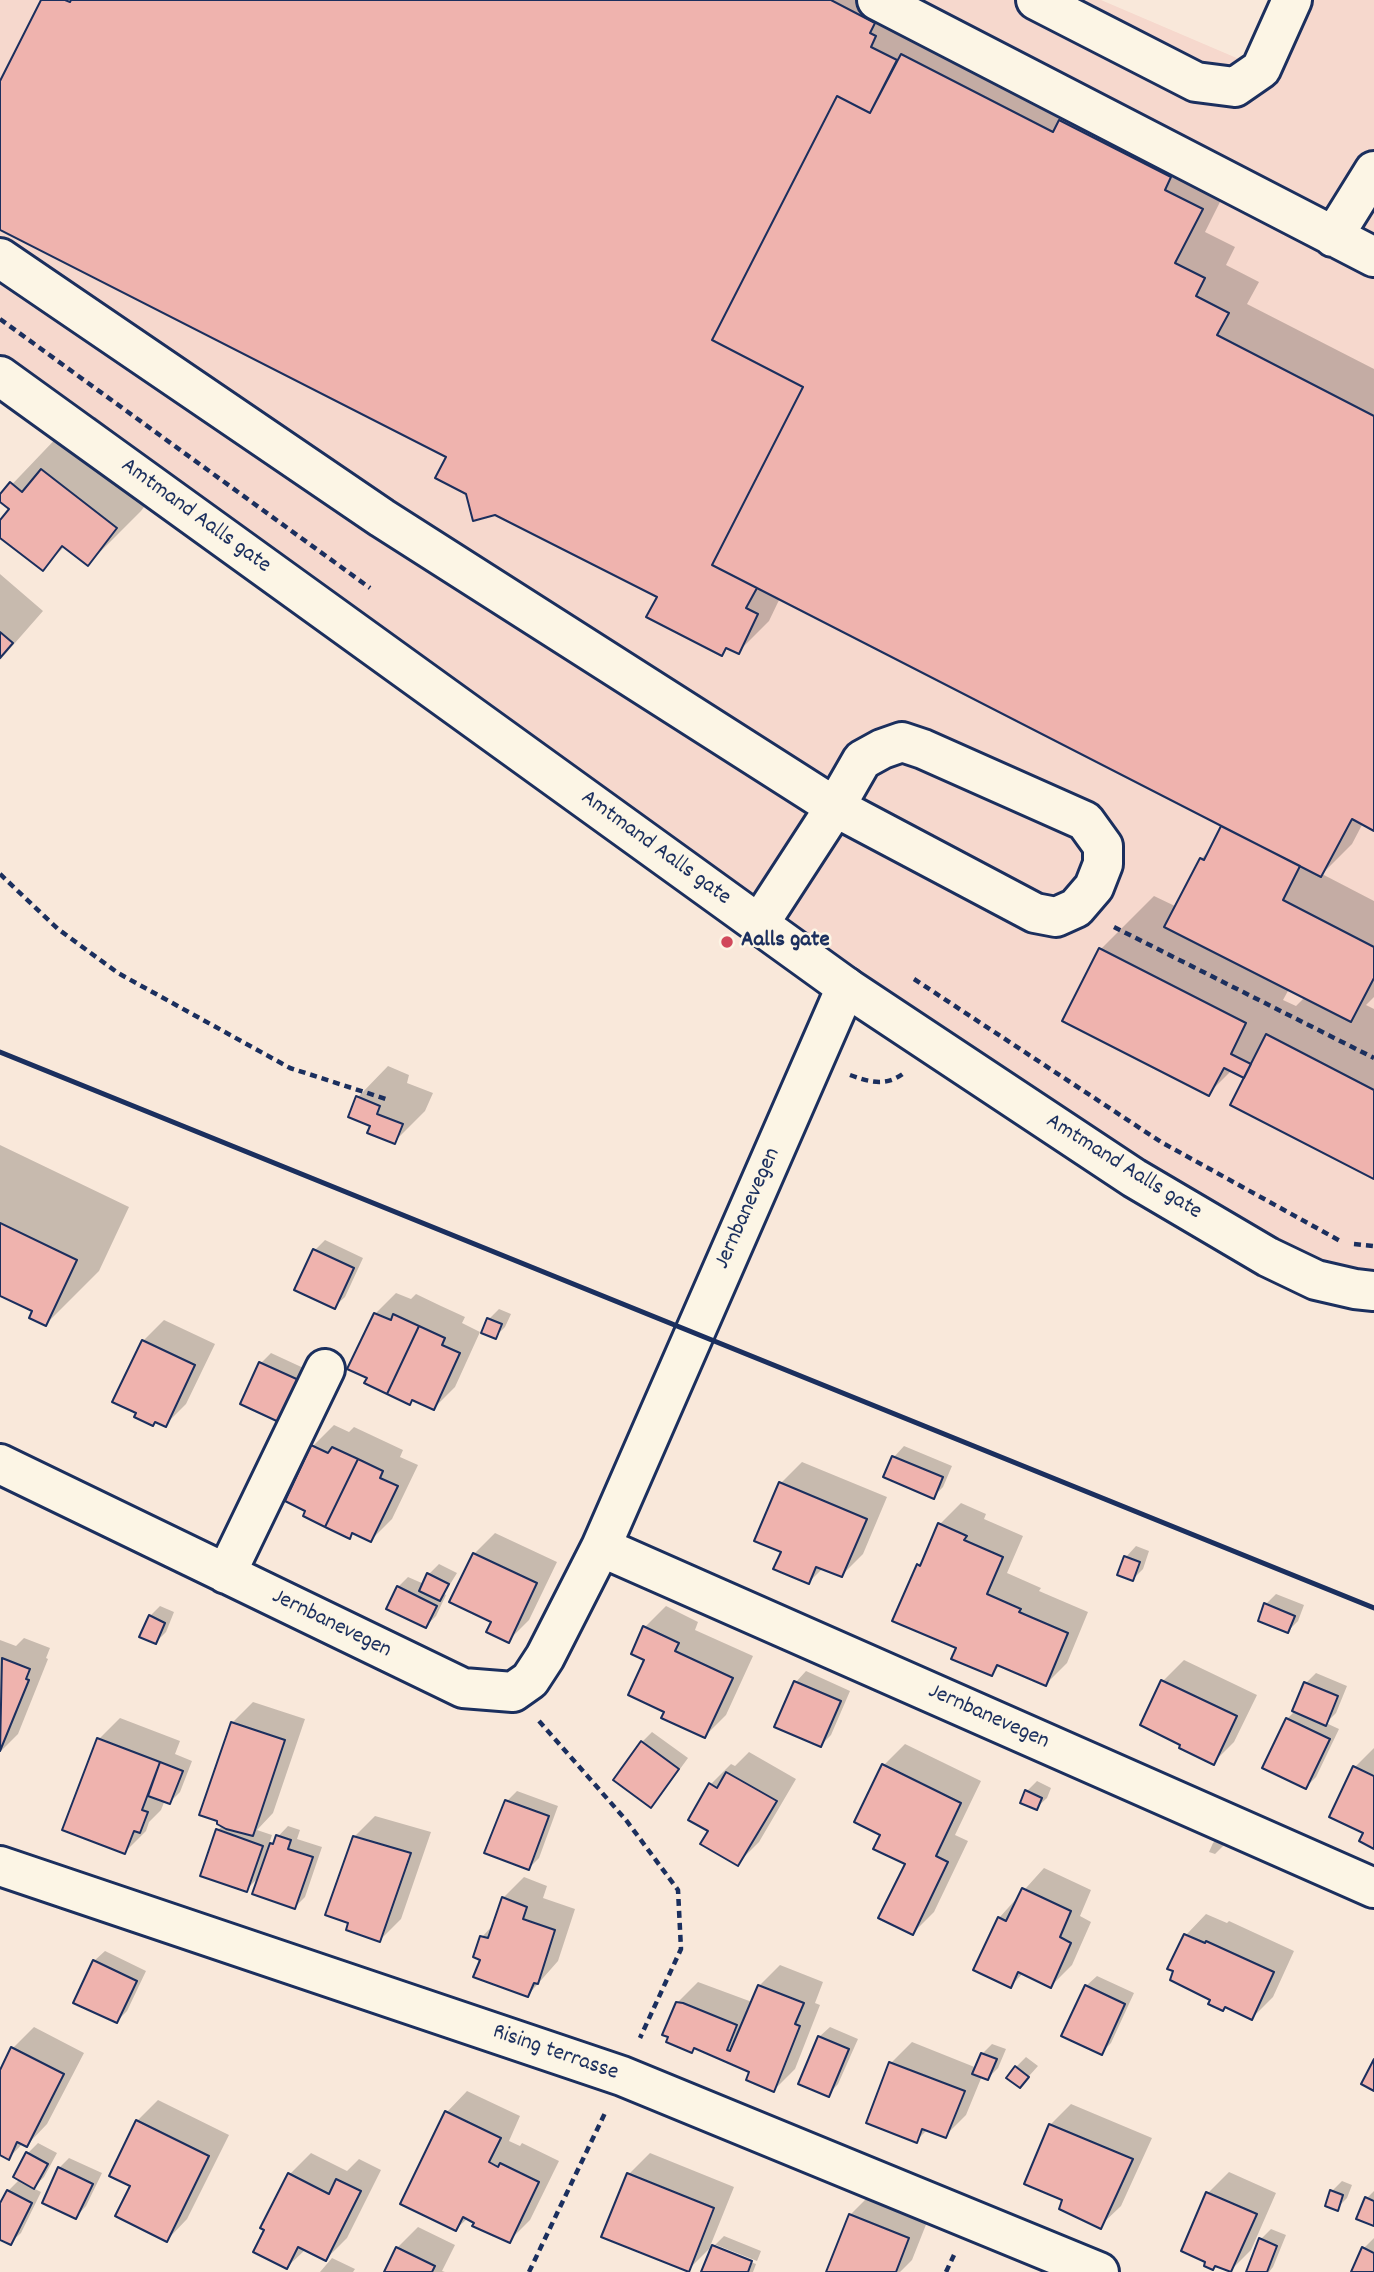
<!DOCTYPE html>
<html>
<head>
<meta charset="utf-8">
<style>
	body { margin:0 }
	canvas { display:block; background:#f9e8da }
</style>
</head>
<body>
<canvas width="1374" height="2272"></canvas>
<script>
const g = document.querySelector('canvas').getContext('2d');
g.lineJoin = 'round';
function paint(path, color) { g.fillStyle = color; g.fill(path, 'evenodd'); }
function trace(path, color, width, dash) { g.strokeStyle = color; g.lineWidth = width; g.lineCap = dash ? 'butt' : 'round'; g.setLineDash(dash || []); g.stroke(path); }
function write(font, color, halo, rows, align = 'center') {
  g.font = font + ' Dekko,sans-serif'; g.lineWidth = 5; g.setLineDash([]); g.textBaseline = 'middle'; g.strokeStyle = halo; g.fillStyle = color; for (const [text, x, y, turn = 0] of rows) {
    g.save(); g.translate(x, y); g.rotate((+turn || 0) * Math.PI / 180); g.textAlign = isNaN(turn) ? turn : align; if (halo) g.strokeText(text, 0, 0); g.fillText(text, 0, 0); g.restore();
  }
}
const built = new Path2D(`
	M0,0H1101L1260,68L1292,0H1374V1289H1355L846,987L0,376Z`);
const shadow = new Path2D(`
	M43,0H900L1232,178L1205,232L1235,247L1226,265L1259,282L1247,304L1374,369V829L1363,823L1352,844L1322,874L1374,901V997L1366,1005L1374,1009V1177L1246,1077L1232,1070L1209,1093L1101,949L1154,896L1177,907L1201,859L1212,848L1223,825L780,598L769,621L738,652L728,647L721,654L659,597L468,493L448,457L0,228V85ZM1289,989L1305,997L1296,1006L1283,1000Z
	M95,417L169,474L141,511L88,564L65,546L43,568L0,535V523L11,509L0,500V497L64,430L74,437Z
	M0,574L43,611L0,660Z
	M388,1066L409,1075L407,1083L433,1093L425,1111L394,1142L373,1126L358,1097Z
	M0,1145L129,1207L99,1271L46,1324L34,1311L0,1294Z
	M325,1240L363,1258L345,1297L334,1307L315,1250Z
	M396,1293L411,1299L416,1294L441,1306L465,1317L462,1323L480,1332L455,1387L434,1408L414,1398L409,1403L369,1377L375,1314Z
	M499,1309L511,1314L505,1327L495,1337L489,1319Z
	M164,1320L215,1344L186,1404L165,1425L143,1341Z
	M271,1353L310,1371L291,1411L261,1363Z
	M334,1425L349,1432L354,1427L403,1450L400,1457L418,1465L392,1519L371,1540L354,1532L349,1537L313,1446Z
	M904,1446L952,1466L943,1487L933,1497L885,1477L894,1457Z
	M802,1462L887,1497L863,1554L842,1575L823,1568L809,1582L783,1551L781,1483Z
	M961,1503L986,1514L984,1519L1023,1536L1007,1573L1041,1588L1039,1591L1088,1612L1067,1663L1046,1684L1001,1664L992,1674L958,1648L918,1565L925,1558L940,1524Z
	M495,1533L557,1562L529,1620L508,1641L474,1554Z
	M1136,1546L1149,1551L1143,1569L1133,1579L1126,1557Z
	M439,1564L457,1573L444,1594L446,1595L436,1616L426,1626L398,1587L408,1577L424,1584L429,1574Z
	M1276,1594L1304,1605L1298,1621L1288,1631L1266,1604Z
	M160,1606L174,1612L166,1632L156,1642L150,1616Z
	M666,1606L698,1622L695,1630L753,1656L726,1715L705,1736L666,1711L646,1659L645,1627Z
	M24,1638L50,1648L46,1658L48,1659L18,1734L0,1752V1640L16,1646Z
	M1184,1660L1257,1695L1234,1742L1213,1763L1183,1744L1142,1724L1163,1681Z
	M806,1671L850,1691L831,1735L821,1745L777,1726L796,1682Z
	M1316,1673L1347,1686L1336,1713L1326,1723L1339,1729L1316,1777L1306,1787L1287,1719L1295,1711L1306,1683Z
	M253,1702L305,1719L273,1813L257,1830L272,1835L268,1847L288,1826L300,1830L297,1839L322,1847L305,1897L295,1907L259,1877L246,1890L218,1830L223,1825L232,1723Z
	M120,1718L180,1741L175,1754L192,1761L180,1792L170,1802L165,1800L161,1810L149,1822L146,1831L125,1852L65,1829L99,1739Z
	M652,1732L688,1758L661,1795L651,1805L642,1742Z
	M905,1744L981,1781L955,1835L968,1841L934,1912L913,1933L907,1863L883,1834L884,1765Z
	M1374,1748V1847L1365,1832L1355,1767Z
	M749,1752L796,1779L759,1842L738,1863L710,1831V1785L731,1764L735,1766Z
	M1037,1781L1051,1788L1047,1798L1036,1808L1027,1791Z
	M517,1791L558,1806L539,1858L529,1868L507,1801Z
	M375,1816L431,1832L401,1919L380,1940L354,1837Z
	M1223,1833L1229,1835L1225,1844L1215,1854L1209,1852L1213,1843Z
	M1044,1868L1091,1890L1080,1916L1091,1922L1072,1965L1051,1986L1023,1973L1011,1986L999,1918Z
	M524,1877L547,1886L543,1898L575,1909L558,1961L528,1995L482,1959V1937L494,1924L503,1898Z
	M1206,1914L1227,1923L1229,1921L1294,1951L1273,1997L1252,2018L1186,1935Z
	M105,1951L146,1971L127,2011L117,2021L94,1961Z
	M780,1965L823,1982L815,2003L820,2005L795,2069L774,2090L751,2071L696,2047L692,2051L677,2003L698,1982L752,2002L759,1986Z
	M1097,1976L1134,1993L1111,2043L1101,2053L1086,1986Z
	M34,2027L84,2053L47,2124L27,2145L23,2143L9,2158L0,2153V2074L13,2048Z
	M830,2027L858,2039L838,2084L828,2095L819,2037Z
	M912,2042L977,2068L982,2054L992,2044L1006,2049L998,2068L988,2078L982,2076L966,2115L945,2136L928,2129L916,2141L891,2063Z
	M1026,2057L1038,2066L1020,2086L1016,2067Z
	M467,2091L520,2116L509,2141L520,2146L522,2143L559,2161L530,2220L509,2241L468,2218L456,2229L447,2112Z
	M158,2100L229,2135L187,2219L167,2240L132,2185L137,2121Z
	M1071,2104L1152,2138L1121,2206L1100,2226L1064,2199L1050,2125Z
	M38,2143L57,2153L44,2177L33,2188L41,2192L21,2233L10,2243L0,2238V2207L8,2191L20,2179L28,2153Z
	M311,2153L347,2171L359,2159L381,2170L347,2238L326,2259L306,2249L287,2267L290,2174Z
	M650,2153L734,2187L709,2249L688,2270L629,2174Z
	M69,2158L102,2173L86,2206L76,2217L59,2168Z
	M1229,2172L1276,2193L1251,2250L1230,2271L1183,2250L1208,2193Z
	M1342,2181L1352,2185L1347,2198L1337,2208L1332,2191Z
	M1374,2191V2224L1367,2198Z
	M871,2194L929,2217L912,2260L900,2272H828L850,2215Z
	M418,2227L455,2245L442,2271L445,2272H386L397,2248Z
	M1271,2229L1286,2235L1273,2267L1269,2272H1250L1261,2239Z
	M724,2236L761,2251L757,2261L716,2245V2249L756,2264L753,2272H703L714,2246Z
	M1374,2238V2272H1353L1364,2248Z
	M332,2258L355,2269L353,2272H320Z`);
const building = new Path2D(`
	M41,0H65L70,2L71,0H831L875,23L870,33L876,36L871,47L897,60L870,113L837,96L712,340L803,387L712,565L757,588L746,608L758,614L739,654L726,648L722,656L646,617L657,597L495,515L473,521L466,494L435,478L446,457L0,230V81Z
	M901,54L1053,132L1059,120L1171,177L1165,190L1203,209L1175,263L1205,278L1196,296L1229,313L1217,335L1374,416V831L1352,819L1321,877L712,565L803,387L712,340L837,96L870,113Z
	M41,469L117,528L88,566L62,546L43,571L0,538V520L9,509L0,502V494L10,482L22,492Z
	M0,632L13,643L0,658Z
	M1221,826L1300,866L1283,900L1374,947V978L1351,1022L1164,927L1200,858L1204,860Z
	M1099,948L1246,1023L1231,1054L1251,1064L1244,1078L1224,1068L1209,1096L1062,1021Z
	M1266,1034L1374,1090V1179L1230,1105Z
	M356,1096L380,1106L377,1114L403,1124L395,1144L367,1133L370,1126L348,1117Z
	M0,1223L77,1260L46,1326L29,1318L32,1311L0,1296Z
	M313,1249L354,1268L335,1309L294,1290Z
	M374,1313L391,1320L393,1314L419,1326L387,1394L364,1383L367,1378L347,1369Z
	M487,1318L502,1324L496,1339L481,1333Z
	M419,1326L445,1338L442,1345L460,1353L434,1410L412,1400L410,1405L387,1394Z
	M142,1340L195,1365L166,1427L155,1422L153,1426L134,1417L136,1413L112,1402Z
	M259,1362L301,1381L281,1423L240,1404Z
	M311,1445L328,1453L332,1447L358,1459L325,1527L303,1516L305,1511L285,1501Z
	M892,1456L943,1477L934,1499L883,1477Z
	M358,1459L383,1471L380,1478L398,1486L371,1542L352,1533L350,1539L325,1527Z
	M779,1482L867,1519L842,1577L816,1567L809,1584L773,1569L781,1552L754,1541Z
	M938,1523L967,1536L964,1540L1003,1557L987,1594L1021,1609L1019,1612L1068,1633L1046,1686L997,1665L992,1676L951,1659L956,1648L892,1621L917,1564L920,1566Z
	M473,1553L537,1583L509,1643L486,1632L491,1622L449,1602Z
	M1124,1556L1140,1562L1133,1581L1117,1575Z
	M427,1573L449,1584L440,1601L419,1591Z
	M397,1586L437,1606L426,1628L386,1609Z
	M1264,1603L1295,1616L1288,1633L1258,1621Z
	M149,1615L165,1623L156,1644L139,1637Z
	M643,1626L679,1643L675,1651L733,1678L705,1738L661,1718L664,1712L628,1695L644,1660L631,1654Z
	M2,1658L30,1669L26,1679L29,1680L0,1751Z
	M1161,1680L1237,1716L1214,1765L1179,1748L1180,1745L1140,1725Z
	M794,1681L841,1701L821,1747L774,1727Z
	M1304,1682L1338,1696L1326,1726L1292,1711Z
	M1286,1718L1330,1739L1306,1789L1262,1768Z
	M231,1722L285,1740L253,1836L226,1829L217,1824V1821L199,1815Z
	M97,1738L160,1762L142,1810L148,1812L140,1833L134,1831L125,1854L62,1830Z
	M641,1741L679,1769L651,1808L613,1780Z
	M160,1762L183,1771L170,1804L148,1796Z
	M882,1764L961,1803L936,1856L948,1862L913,1935L878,1918L905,1864L873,1849L880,1835L854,1822Z
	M1353,1766L1374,1776V1849L1359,1841L1363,1833L1329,1817Z
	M726,1772L777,1801L738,1866L700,1844L708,1831L688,1820L709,1783L717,1788Z
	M1025,1790L1042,1798L1037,1810L1020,1803Z
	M505,1800L549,1816L529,1870L484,1853Z
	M216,1829L263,1846L247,1892L200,1876Z
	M276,1835L291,1840L288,1849L313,1857L295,1909L252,1894L270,1843L273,1844Z
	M353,1836L411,1853L380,1942L346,1930L348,1923L325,1915Z
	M1022,1888L1071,1911L1060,1937L1071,1943L1051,1988L1018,1972L1011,1988L973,1970L998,1917L1006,1921Z
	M502,1897L527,1907L523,1919L555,1930L538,1984L534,1983L528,1997L473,1977L480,1960L473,1957L480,1936L488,1938Z
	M1184,1934L1205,1943L1206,1941L1274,1972L1252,2020L1225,2007L1223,2011L1208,2004L1210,2000L1170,1980L1173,1971L1167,1969Z
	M93,1960L137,1981L117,2023L73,2003Z
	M758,1985L804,2003L795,2024L800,2026L774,2092L746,2080L749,2072L694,2048L692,2053L666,2042L668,2037L662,2035L676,2002L683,2003L737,2025L727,2050L730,2051Z
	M1085,1985L1125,2004L1102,2055L1061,2036Z
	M818,2036L849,2049L829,2097L798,2084Z
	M11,2047L64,2074L27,2147L17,2142L9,2160L0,2155V2070Z
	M981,2053L997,2059L988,2080L972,2074Z
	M1374,2059V2091L1361,2084Z
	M889,2062L965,2091L946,2138L922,2129L917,2143L866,2123Z
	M1015,2066L1029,2077L1020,2088L1006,2078Z
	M445,2111L501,2138L489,2162L498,2167L500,2163L539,2182L510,2243L472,2226L474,2223L463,2217L456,2231L400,2204Z
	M136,2120L209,2156L167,2242L115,2216L130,2186L109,2176Z
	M1049,2124L1133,2159L1101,2229L1059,2209L1062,2200L1024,2184Z
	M26,2152L48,2164L34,2189L13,2177Z
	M58,2167L93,2184L76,2219L42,2203Z
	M288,2173L329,2194L336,2179L361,2191L326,2261L298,2247L287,2269L253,2252L264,2230L260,2228Z
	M627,2173L714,2208L689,2272L601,2237Z
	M7,2190L32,2203L11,2245L0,2240V2203Z
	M1330,2190L1343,2195L1338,2211L1325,2206Z
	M1206,2192L1257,2214L1231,2272L1215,2266L1213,2270L1204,2266L1205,2262L1181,2251Z
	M1365,2197L1374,2201V2226L1356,2219Z
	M849,2214L909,2238L896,2272H826Z
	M1259,2238L1277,2246L1267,2272H1246Z
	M712,2245L752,2261L748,2272H701Z
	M396,2247L435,2266L432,2272H384Z
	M1362,2247L1374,2253V2272H1351Z`);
const path = new Path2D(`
	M0,319L370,588
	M0,874L58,929L118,973L290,1068L389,1100
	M1114,927L1374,1058
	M914,979L1161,1142L1342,1242
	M850,1075C869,1082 886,1087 904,1073
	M1354,1244L1374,1246
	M539,1721L626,1820L678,1890L681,1949L640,2038
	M529,2272L605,2113
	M946,2272L954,2255`);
const minor = new Path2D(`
	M877,0L1374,257
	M1036,0L1196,82L1235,87L1261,69L1292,0
	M1333,237L1374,171
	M0,258L382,518L835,807L1035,913L1056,917L1076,908L1094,887L1103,864V846L1085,821L923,749L902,742L882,749L862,760L835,807L759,924
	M0,1464L463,1688L513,1692L530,1680L545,1657L601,1547L846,987
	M601,1547L1374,1888
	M226,1574L325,1369
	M0,1866L622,2076L1099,2272`);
const major = new Path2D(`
	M0,376L846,987L1134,1178L1268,1257L1316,1280L1355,1289L1374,1291`);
const rail = new Path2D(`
	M0,1052L1374,1608`);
const markers = [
	[727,942,7,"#d1495b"]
];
const streetNames = [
	["Amtmand Aalls gate",195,517,36],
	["Amtmand Aalls gate",655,849,36],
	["Amtmand Aalls gate",1123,1168,32],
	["Jernbanevegen",749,1209,-66],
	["Jernbanevegen",331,1625,26],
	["Jernbanevegen",988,1718,24],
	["Rising terrasse",555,2054,19]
];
const poiNames = [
	["Aalls gate",741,942]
];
paint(built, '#f6d8cd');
paint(shadow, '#0003');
paint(building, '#efb3ae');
trace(building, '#1b2f5e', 2);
trace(minor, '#1b2f5e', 44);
trace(major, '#1b2f5e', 44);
trace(path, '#1b2f5e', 4.5, [7, 5]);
trace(minor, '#fcf5e5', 38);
trace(major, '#fcf5e5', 38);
trace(rail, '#1b2f5e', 5);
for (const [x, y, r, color] of markers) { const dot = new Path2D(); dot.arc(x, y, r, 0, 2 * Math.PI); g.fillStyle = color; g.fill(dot); trace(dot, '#fcf5e5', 2.5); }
write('23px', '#1b2f5e', '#fcf5e5', streetNames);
write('bold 23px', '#1b2f5e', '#fcf5e5', poiNames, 'left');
</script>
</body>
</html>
